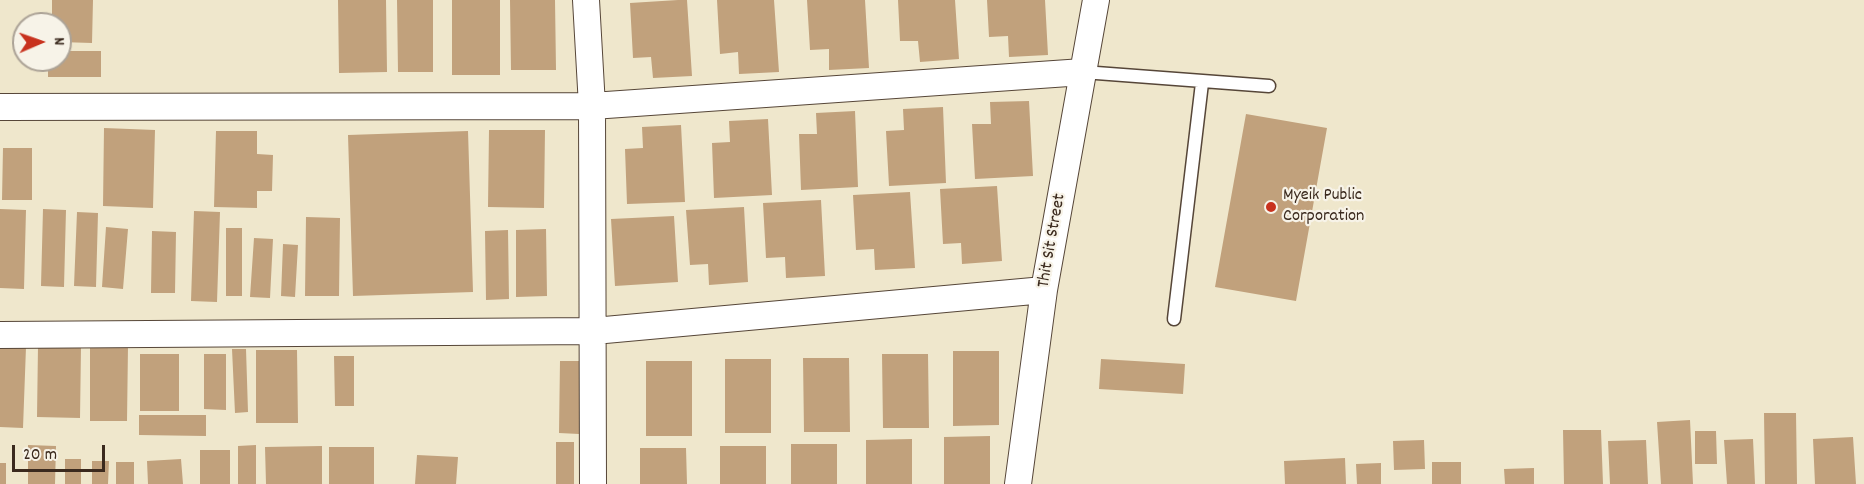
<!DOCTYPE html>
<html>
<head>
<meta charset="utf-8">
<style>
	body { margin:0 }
	#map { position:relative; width:1864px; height:484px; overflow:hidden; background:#efe7cc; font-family:Dekko,sans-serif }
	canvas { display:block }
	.north { position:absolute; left:12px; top:12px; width:60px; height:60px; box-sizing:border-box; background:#f7f3e8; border:2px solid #aca397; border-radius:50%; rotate:88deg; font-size:16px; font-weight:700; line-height:24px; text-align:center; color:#3b2a1e }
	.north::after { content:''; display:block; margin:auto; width:21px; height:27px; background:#c8321e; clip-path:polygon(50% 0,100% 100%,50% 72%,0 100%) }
	.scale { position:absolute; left:12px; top:445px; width:93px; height:27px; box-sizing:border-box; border:3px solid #3b2a1e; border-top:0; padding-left:8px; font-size:18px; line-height:21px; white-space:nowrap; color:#3b2a1e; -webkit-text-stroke:4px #f7f3e8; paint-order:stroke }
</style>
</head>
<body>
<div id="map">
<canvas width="1864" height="484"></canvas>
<div class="north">N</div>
<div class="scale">20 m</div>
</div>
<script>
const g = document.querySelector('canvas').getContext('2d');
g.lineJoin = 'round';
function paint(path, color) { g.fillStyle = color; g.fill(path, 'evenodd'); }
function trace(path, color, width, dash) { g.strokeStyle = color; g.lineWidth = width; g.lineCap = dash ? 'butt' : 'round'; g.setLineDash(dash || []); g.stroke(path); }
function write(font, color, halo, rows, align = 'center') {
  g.font = font + ' Dekko,sans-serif'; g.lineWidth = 4.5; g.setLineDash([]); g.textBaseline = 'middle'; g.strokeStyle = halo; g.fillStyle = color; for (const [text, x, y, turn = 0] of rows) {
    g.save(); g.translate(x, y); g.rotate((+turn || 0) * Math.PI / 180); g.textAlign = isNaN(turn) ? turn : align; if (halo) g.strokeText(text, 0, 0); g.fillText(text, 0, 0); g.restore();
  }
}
const building = new Path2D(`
	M52,0H93L92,43L60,42V24H52Z
	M338,0H386L387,72L339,73Z
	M397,0H433V72H398Z
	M452,0H500V75H452Z
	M510,0H555L556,70H511Z
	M678,0H687L692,76L653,78L651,57L633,58L630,3Z
	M717,0H774L779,72L739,74L738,52L720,54Z
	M807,0H865L869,68L829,70V49L810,50Z
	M898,0H955L959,59L920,62L918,41H900Z
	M987,0H1045L1048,55L1009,57L1008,36L989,37Z
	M60,51H101V77H48V60H60Z
	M1029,101L1033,176L975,179L972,124H991L990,102Z
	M943,107L946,183L889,186L886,131L904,130L903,109Z
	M855,111L858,187L801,190L799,134H817L816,113Z
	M1246,114L1327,128L1296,301L1215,287Z
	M768,119L772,195L714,198L712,143L730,142L729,121Z
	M681,125L685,202L627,204L625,149L643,148L642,127Z
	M104,128L155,130L153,208L103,206Z
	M489,130H545L544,208L488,207Z
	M216,131H257V154L273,155L272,191H257V208L214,207Z
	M468,131L473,292L353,296L348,135Z
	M3,148H32V200H2Z
	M997,186L1002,261L962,264L961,243L943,244L940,189Z
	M910,192L915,268L875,270L874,249L856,250L853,195Z
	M821,200L825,276L786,278L785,257L766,258L763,203Z
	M744,207L748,282L709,285L708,264L690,265L686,210Z
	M0,209L26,210L24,289L0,288Z
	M43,209L66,210L64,287L41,286Z
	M194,211L220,212L217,302L191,301Z
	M77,212L98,213L96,287L74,286Z
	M674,216L678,282L615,286L611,219Z
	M306,217L340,218L339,296H305Z
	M106,227L128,229L123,289L102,287Z
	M226,228H242V296H226Z
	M546,229L547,296L516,297V230Z
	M508,230L509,299L486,300L485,231Z
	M152,231L176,232L175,293H151Z
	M254,238L273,239L270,298L250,297Z
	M283,244L298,245L295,297L281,296Z
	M0,346L26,347L23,428L0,427Z
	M38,346H81L80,418L37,417Z
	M90,346H128L127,421H90Z
	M232,349H246L248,412L235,413Z
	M256,350H297L298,423H256Z
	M953,351H999V425L953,426Z
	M140,354H179V411H140Z
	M204,354H226V410L204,409Z
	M882,354H928L929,428H883Z
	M334,356H354V406H335Z
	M803,358H849L850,432H804Z
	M725,359H771V433H725Z
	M1101,359L1185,364L1183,394L1099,389Z
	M560,361H579V434L559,433Z
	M646,361H692V436H646Z
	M1764,413H1796L1797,484H1765Z
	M139,415H206V436L139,435Z
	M1690,420L1693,484H1661L1657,422Z
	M1563,430H1601L1603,484H1564Z
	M1695,431H1716L1717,464H1695Z
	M990,436V484H944V437Z
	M1853,437L1856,484H1815L1813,439Z
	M912,439V484H866V440Z
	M1753,439L1755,484H1727L1724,440Z
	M1424,440L1425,469L1394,470L1393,441Z
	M1646,440L1648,484H1610L1608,441Z
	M556,442H574V484H556Z
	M791,444H837V484H791Z
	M28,445L56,446L55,484H28Z
	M256,445V484H238V446Z
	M322,446V484H266L265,447Z
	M720,446H766V484H720Z
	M329,447H374V484H329Z
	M640,448H686L687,484H640Z
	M200,450H230V484H200Z
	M417,455L458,457L456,484H415Z
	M1345,458L1346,484H1285L1284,461Z
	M65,459H81V484H65Z
	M181,459L183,484H148L147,461Z
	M92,461H109L108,484H92Z
	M116,462H134V484H116Z
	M1432,462H1461V484H1432Z
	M0,463H6V484H0Z
	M1381,463V484H1357L1356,464Z
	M1534,468V484H1505L1504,469Z`);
const service = new Path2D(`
	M1083,72L1269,86
	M1174,319L1202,83`);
const minor = new Path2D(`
	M586,0L592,106L593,484
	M0,107L592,106L1083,72
	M0,335L594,331L1044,290
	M1018,484L1044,290L1096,0`);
const markers = [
	[1271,207,6,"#c8321e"]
];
const poiNames = [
	["Myeik Public",1283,197],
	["Corporation",1283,218]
];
const streetNames = [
	["Thit Sit Street",1053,241,-80]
];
paint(building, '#c1a17c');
trace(service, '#564638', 15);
trace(minor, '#564638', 28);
trace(service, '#fff', 12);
trace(minor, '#fff', 26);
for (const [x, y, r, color] of markers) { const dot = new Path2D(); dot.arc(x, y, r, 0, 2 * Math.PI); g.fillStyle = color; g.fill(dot); trace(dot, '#f7f3e8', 2); }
write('18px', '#3b2a1e', '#f7f3e8', poiNames, 'left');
write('18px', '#3b2a1e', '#f7f3e8', streetNames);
</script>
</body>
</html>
